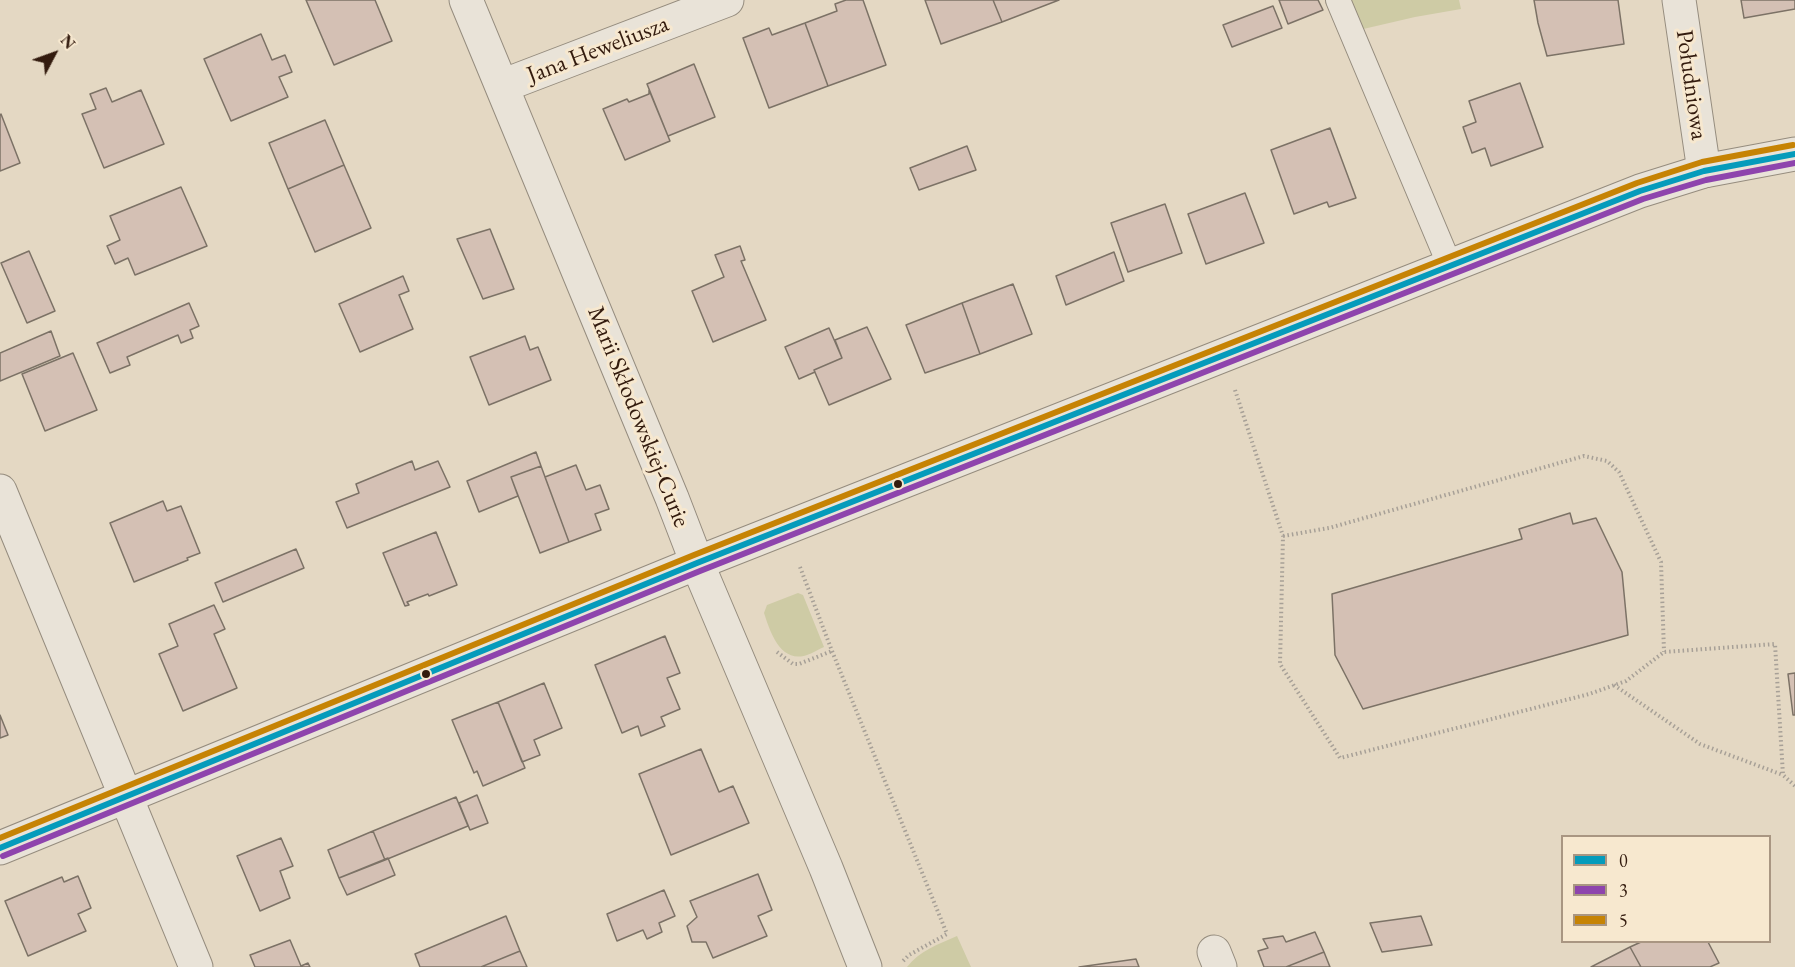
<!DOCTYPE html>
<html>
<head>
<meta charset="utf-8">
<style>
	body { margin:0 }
	#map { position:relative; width:1795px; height:967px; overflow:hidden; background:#e4d8c3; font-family:"EB Garamond",serif }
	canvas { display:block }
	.legend { position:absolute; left:1561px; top:835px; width:210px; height:108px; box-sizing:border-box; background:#f7e8cf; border:2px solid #a99682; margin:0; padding:8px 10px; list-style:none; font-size:18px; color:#331b0e }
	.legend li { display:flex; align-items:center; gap:12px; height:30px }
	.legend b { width:30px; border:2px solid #a99682 }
	.north { position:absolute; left:24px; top:24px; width:60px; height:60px; -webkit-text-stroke:4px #f7e8cf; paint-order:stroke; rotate:49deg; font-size:16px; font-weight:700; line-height:24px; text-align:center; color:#331b0e }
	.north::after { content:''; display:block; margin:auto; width:21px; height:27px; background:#331b0e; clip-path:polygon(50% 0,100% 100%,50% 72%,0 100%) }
</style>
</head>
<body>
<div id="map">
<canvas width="1795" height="967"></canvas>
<ul class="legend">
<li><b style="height:8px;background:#059bbb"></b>0</li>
<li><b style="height:8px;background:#8e44ad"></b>3</li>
<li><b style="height:8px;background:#c68304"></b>5</li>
</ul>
<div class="north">N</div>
</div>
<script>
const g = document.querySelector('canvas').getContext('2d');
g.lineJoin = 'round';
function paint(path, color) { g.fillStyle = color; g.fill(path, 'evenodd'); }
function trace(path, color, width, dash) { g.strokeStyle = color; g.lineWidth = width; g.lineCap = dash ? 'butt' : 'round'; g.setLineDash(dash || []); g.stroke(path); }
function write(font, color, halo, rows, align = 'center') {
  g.font = font + ' "EB Garamond",serif'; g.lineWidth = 6; g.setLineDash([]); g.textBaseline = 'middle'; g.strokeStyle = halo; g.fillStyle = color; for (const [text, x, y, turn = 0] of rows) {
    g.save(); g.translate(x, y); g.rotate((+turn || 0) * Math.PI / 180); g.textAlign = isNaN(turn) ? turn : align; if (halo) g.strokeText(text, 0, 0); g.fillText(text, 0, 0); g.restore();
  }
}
const green = new Path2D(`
	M1347,0H1459L1461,9L1415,17L1359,30Z
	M798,593L803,595L824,647C819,649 813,653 807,655C780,664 770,631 764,613L767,605Z
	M957,936L971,967H907C919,951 939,944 957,936Z`);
const building = new Path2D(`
	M306,0H375L392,41L334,65Z
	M846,0H863L886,65L828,86L805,23L837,11L835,4Z
	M925,0H993L1002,22L941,44Z
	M993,0H1059L1002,22Z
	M1279,0H1318L1323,10L1288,24Z
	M1534,0H1618L1624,44L1547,56L1538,23Z
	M1741,0H1795V9L1744,18Z
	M1273,6L1282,28L1232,47L1223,25Z
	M805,23L828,86L769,108L743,38L769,28L772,35Z
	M261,34L272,60L285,55L292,72L279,77L288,97L231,121L204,59Z
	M694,64L715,117L668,136L647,84Z
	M1520,83L1543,147L1491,166L1485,148L1472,153L1463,127L1476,122L1469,101Z
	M106,88L112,102L141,90L164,144L104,168L82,114L96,109L90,94Z
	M649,90L670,141L625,160L603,109L627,99L629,102L649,94Z
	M1,114L20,163L0,171V115Z
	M325,120L344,165L288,189L269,143Z
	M1330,128L1356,198L1329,207L1327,202L1294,214L1271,150Z
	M967,146L976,170L919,190L910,168Z
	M344,165L371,228L315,252L288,189Z
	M181,187L207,246L135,275L128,258L115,264L107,246L120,240L110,216Z
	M1245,193L1264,243L1206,264L1188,214Z
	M1165,204L1182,253L1128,272L1111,223Z
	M490,229L514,289L483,299L457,239Z
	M740,246L745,260L741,261L766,320L713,342L692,291L724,277L715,255Z
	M29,251L55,311L27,323L1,263Z
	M1114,252L1124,281L1066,305L1056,276Z
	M403,276L409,291L399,295L413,329L360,352L339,304Z
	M1013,284L1032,334L980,354L962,303Z
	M189,303L199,326L190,330L193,338L181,343L178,335L127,357L130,365L110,373L97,343Z
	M962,303L980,354L925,373L906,325Z
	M867,327L891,379L829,405L814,370L842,358L835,340Z
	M829,328L842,358L814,370L815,372L799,379L785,347Z
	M51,331L60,356L0,381V353Z
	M525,336L530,350L538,347L551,380L489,405L470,357Z
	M73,353L97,410L45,431L22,374Z
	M536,452L541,466L511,477L518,496L479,512L467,481Z
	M412,461L415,470L438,461L450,487L347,528L336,502L359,493L356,484Z
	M576,465L586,490L600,485L609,509L595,514L601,530L569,542L545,477Z
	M541,466L569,542L540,553L511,477Z
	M163,501L167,511L181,506L200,553L187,558L188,560L134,582L110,523Z
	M1570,513L1573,524L1596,518L1622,572L1628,635L1363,709L1335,655L1332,594L1522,539L1519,529Z
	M436,532L457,585L429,596L428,594L407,602L409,605L405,606L383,553Z
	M296,549L304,568L223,602L215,583Z
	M214,605L225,629L214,634L237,688L183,711L159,654L178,646L169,624Z
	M665,636L680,673L667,678L680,709L661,717L665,726L641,736L638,726L622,733L595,665Z
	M1795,673V715H1793L1788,674Z
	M544,683L562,728L534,740L540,755L522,762L498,702Z
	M498,702L525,768L483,786L477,771L474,773L452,720Z
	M0,715L8,735L0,738Z
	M701,749L719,792L733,786L749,823L671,855L639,774Z
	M477,795L488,823L470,830L459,803Z
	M456,797L468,826L385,860L373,831Z
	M373,831L385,860L339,878L328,850Z
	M281,838L293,866L280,871L290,898L260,911L237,856Z
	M388,858L395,875L347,895L339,878Z
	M758,874L772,910L758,916L767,936L713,958L706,942H692L687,926L697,917L690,901Z
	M78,876L91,908L78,914L86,931L28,956L5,901L62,877L64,882Z
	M664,890L675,916L659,923L662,932L647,939L643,930L617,941L607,914Z
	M506,916L520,951L481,967H420L415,954Z
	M1421,916L1432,945L1382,952L1370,923Z
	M1315,932L1324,952L1286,967H1264L1258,951L1268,948L1263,939L1283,936L1286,942Z
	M290,940L301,966L308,963L310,967H255L250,955Z
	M1641,942H1708L1719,963L1710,967H1641L1630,947Z
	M1630,947L1641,967H1591Z
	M520,951L527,967H481Z
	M1324,952L1330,967H1286Z
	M1136,959L1139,967H1079Z`);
const path = new Path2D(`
	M1235,390L1283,536L1280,664L1340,758L1589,694L1626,681L1664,652L1775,644L1783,775L1795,786
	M1283,536L1329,528L1584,456L1607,461L1619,472L1661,562L1664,652
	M800,567L832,651L947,934L909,955L903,961
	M777,652L793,664H799L832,651
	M1614,685L1700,744L1783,775`);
const service = new Path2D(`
	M1338,0L1450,266`);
const minor = new Path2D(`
	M466,0L672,498L697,563L826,868L865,967
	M1679,0L1704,171
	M502,86L727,0
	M0,491L196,967
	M1214,952L1220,967`);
const tertiary = new Path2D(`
	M0,848L697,563L1640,191L1704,171L1795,154`);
const bus1 = new Path2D(`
	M0,848L697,563L1640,191L1704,171L1795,154`);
const bus2 = new Path2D(`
	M3,856L700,571L1643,199L1706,180L1795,163`);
const bus3 = new Path2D(`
	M0,838L694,555L1637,183L1702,162L1793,145`);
const markers = [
	[898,484,5,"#331b0e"],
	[426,674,5,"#331b0e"]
];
const streetNames = [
	["Jana Heweliusza",598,50,-21],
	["Południowa",1691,85,82],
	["Marii Skłodowskiej-Curie",638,417,68]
];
paint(green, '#cecba5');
paint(building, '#d4c0b4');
trace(building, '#7c7266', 1.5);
trace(service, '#958c7e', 26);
trace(minor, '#958c7e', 35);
trace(tertiary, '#958c7e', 35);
trace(path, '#a7a097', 4, [1.5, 3]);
trace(service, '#e9e3d8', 24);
trace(minor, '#e9e3d8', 33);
trace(tertiary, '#e9e3d8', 33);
trace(bus1, '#059bbb', 6);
trace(bus2, '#8e44ad', 6);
trace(bus3, '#c68304', 6);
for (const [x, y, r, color] of markers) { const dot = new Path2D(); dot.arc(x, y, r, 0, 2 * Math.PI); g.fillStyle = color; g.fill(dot); trace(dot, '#f7e8cf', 2); }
write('24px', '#331b0e', '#f7e8cf', streetNames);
</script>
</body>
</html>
